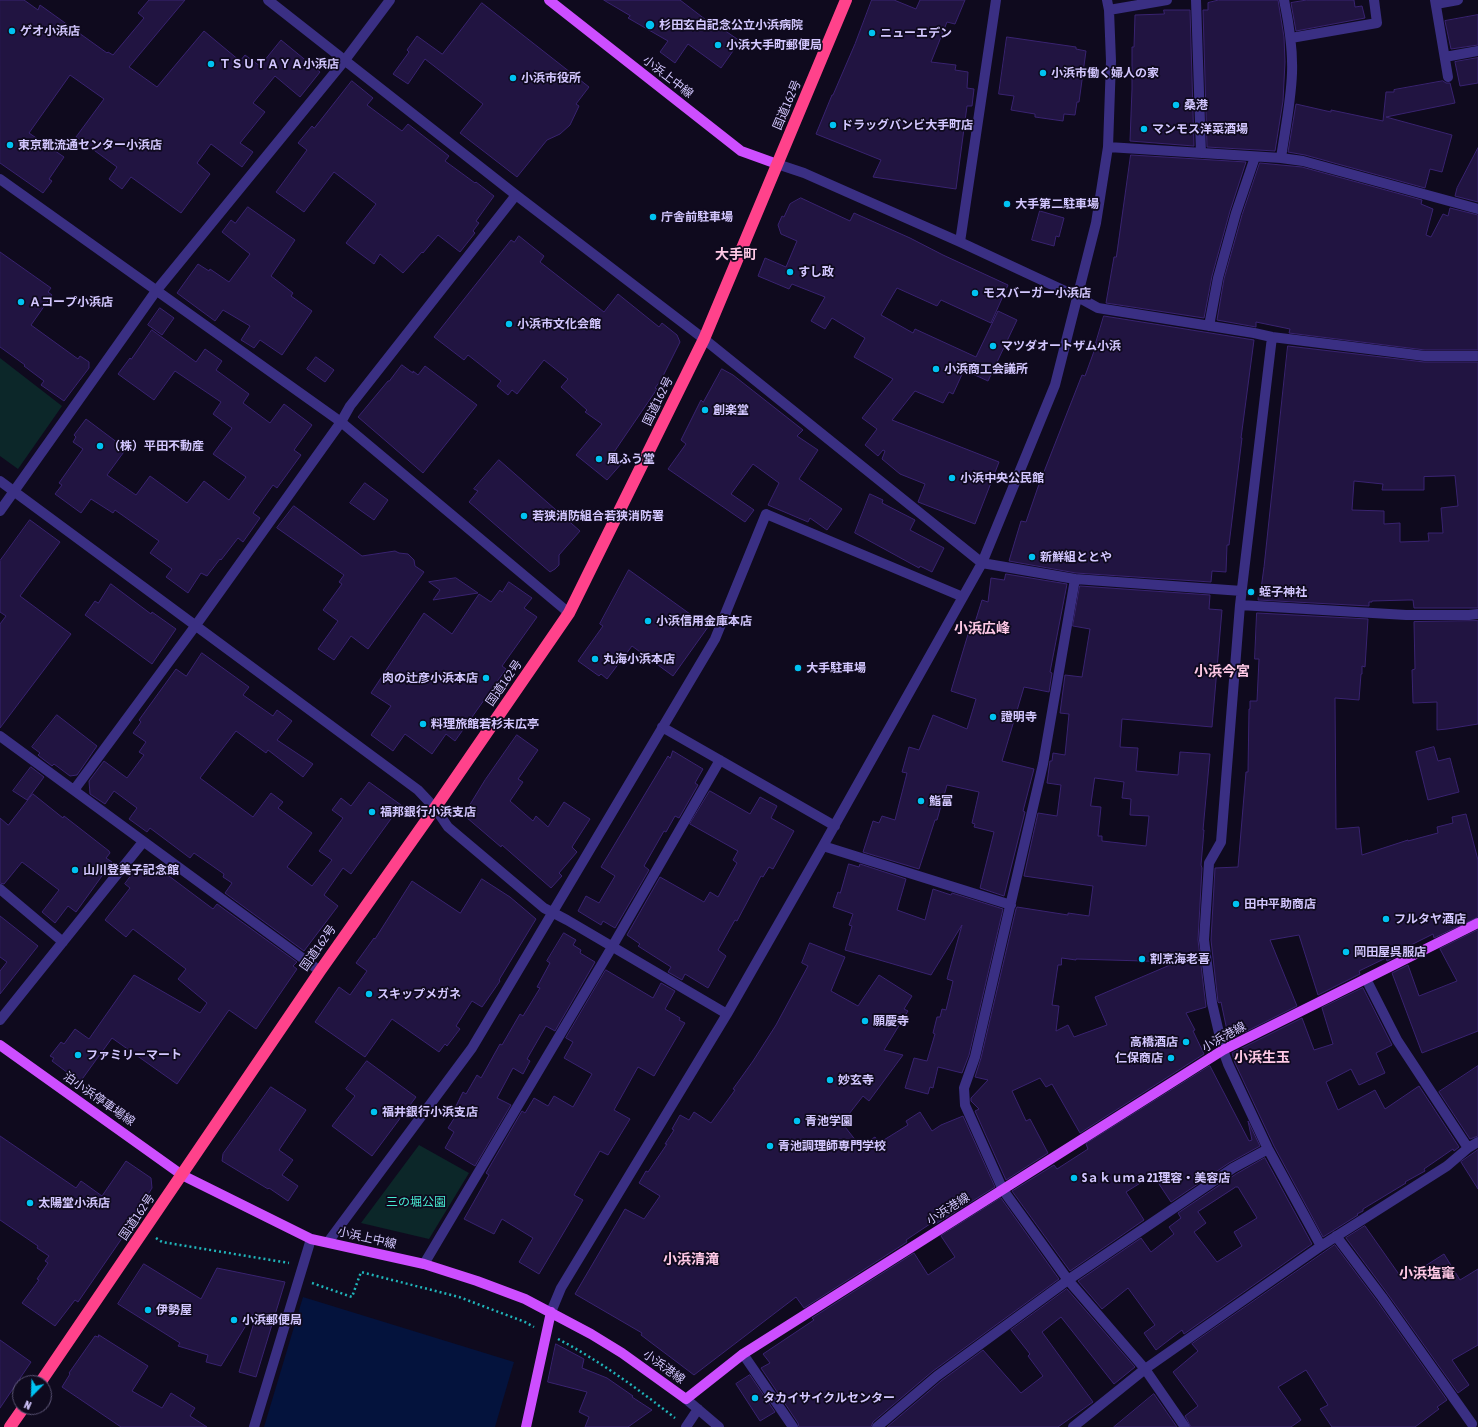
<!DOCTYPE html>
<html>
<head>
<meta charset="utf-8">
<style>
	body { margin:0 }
	#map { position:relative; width:1478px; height:1427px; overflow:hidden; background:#0f0a1e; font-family:"Asap Condensed",sans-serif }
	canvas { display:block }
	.north { position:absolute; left:12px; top:1375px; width:40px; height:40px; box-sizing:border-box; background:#0f0a1e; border:1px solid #5d5678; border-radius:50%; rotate:203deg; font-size:11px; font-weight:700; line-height:16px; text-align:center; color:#d3c7ff }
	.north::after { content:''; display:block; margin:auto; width:14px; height:18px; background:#00c3f2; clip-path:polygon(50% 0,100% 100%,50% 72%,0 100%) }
</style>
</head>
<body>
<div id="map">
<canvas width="1478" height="1427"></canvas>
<div class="north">N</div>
</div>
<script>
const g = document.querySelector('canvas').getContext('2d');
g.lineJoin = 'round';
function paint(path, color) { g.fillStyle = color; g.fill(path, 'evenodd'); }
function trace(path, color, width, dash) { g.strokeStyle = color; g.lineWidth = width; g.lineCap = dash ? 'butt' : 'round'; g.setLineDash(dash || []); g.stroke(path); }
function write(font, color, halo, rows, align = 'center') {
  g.font = font + ' "Asap Condensed","Noto Sans JP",sans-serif'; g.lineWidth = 3.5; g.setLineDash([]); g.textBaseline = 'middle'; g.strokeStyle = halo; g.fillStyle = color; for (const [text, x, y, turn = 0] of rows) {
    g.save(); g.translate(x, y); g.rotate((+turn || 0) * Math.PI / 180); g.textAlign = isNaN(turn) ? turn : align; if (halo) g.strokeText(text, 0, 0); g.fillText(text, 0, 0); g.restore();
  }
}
const green = new Path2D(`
	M0,358L62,406L18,469L0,456Z
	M419,1145L469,1173L429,1239L361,1223Z`);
const water = new Path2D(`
	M303,1297L514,1362L495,1427H264Z`);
const building = new Path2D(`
	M0,0H24L38,10L40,5L107,53L108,52L113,55L144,18L138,13L149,0H185L129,67L157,87L204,31L240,61L245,55L260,66L281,40L320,72L300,97L275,76L253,103L265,112L240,143L253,152L242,167L211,144L197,163L210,174L181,213L131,177L122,189L109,179L117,167L76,137L104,99L70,75L29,133L64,157L49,179L52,181L43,193L0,163Z
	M604,0H680L710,23L711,21L740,41L721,68L688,44L675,63L660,52L668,41L628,18L630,16Z
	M872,0H894L916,9L920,0H965L955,24L947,22L931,62L956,65L955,70L968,72L967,88L974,89L972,106H967L956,189L873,177L881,160L816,134L832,95H833L855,44Z
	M1219,0H1278L1284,37L1285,62L1283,101L1275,151L1207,147L1203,10H1208V3Z
	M1307,0H1354L1355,7L1362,6L1365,18L1296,31L1291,3Z
	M482,3L589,87L576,104L579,106L570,125L560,134L547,140L517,177L460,133L483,104L425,59L408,84L393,74L409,52L407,50L417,36L442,54Z
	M1164,10H1190L1194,146L1130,141L1132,89V47H1134L1135,15L1164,14Z
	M1478,15V45L1451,49L1445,21Z
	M1007,37L1076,47V49L1086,51L1079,102H1077L1075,115L1064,114L1063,121L1035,117V114L1011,110L1014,96L999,94Z
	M1478,58V83L1460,86L1455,62Z
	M352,81L373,98L367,105L402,131L408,124L449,156L445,161L475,183L476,182L494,196L476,221L479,223L473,231L475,233L460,252L438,235L423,253L422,252L403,273L380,254L374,264L346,243L376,204L334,172L304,212L276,192L307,150L298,143L312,126L314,128Z
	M1443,81L1446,83H1450L1455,103L1386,117L1452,135L1442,172L1430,169L1425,188L1305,155L1288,152L1296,104L1331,112V110L1383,121L1386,92H1394V90Z
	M1478,148V202L1455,196L1457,188Z
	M1131,155L1246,162L1230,211L1212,276L1204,318L1106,303L1114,257H1116Z
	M1260,163L1302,167L1422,200L1421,204L1433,209L1426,235L1431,237L1443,214L1448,216L1450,208L1478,215V350H1425L1289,333L1290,329L1256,322V327L1217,320L1224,279L1242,215Z
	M801,198L850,221L854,213L910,238L943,255L1008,285L991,323L941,300L937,306L897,288L881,315L913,333L915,329L976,357L998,311L1017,320L988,381L964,370L953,394L949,392L943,403L915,391L892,420L999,462L975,524L918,502L925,484L900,474L882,459L885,451L883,450L878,456L865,445L877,429L862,418L893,379L854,357L865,338L832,318L825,329L811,321L825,297L792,284L789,289L758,276L765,258L786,267L797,241L781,234L778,225L782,216L784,217L790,204Z
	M248,207L295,240L271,276L293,293L291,296L312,311L282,355L260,340L254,348L241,340L250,326L223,310L215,321L177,293L198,264L209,271L210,269L229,282L250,254L222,232L231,220L235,223Z
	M1040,211L1064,218L1059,237L1056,236L1054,246L1032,240Z
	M519,236L544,256L540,262L604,312L618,294L659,327L662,323L677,335L680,342L661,380L655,388L657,389L612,455L622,463L607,480L576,455L602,424L585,412L587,410L561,387L568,379L544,360L517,394L512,390L508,395L497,386L501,381L468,355L464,360L434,337L511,240L514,242Z
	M0,252L51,288L48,292L52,295L31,325L78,359L80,356L89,362V368L64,401L41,385L44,381L24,366L25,365L0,347Z
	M160,308L174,318L162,335L148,325Z
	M1104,316L1254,340L1241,438H1242L1229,545H1227L1226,572L1212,571L1211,582L1076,573L1009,561L1021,521L1026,522L1038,487L1082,375L1085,376L1097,343H1096Z
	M152,330L196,362L205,349L222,361L216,370L249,394L243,403L270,423L284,404L312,425L294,450L301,455L277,488L273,485L253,513L260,518L243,542L238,538L221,560L220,559L207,576L201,573L188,593L166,577L172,569L150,553L159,541L115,510L113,513L91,499L81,513L55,494L62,485L59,483L83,449L73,442L76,437L74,435L86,419L126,449L107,475L136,495L150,476L187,503L204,481L229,500L246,477L213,454L232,428L213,414L221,402L175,371L154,400L118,374L130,358L131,359Z
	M1288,346L1424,362H1478V608H1414L1413,600H1408L1372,601V602H1369V606L1258,600L1259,589H1261L1264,567ZM1455,476L1458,506L1441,508L1443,533H1428L1429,541L1400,542V523L1384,524V511L1352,510L1354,481L1383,484L1382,490H1424V477Z
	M316,357L334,370L325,382L307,369Z
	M402,365L413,373V371L418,375L425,366L477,405L423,473L358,417L388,381H389Z
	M722,369L733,375L803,430L797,436L818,450L799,479L842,509L827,530L810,518L808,522L768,505L779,483L753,464L731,494L754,510L745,522L668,469L686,444L681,440L701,400L703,402Z
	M499,460L580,531L559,555V565L555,569L550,572L469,502L478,491L474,489Z
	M365,483L388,500L374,520L350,503Z
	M870,494L883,500L882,503L915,520L910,530L944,548L932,572L920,566L919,568L855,533Z
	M294,506L362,556L395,551L399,553L408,554L414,560L415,566L424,572L368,649L351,636L334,660L318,649L338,621L323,610L342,584L339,582L344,575L277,528Z
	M30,520L60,542L20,596L71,634L0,728V624L6,616L0,612V561Z
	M629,570L708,627L673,676L632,646L607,679L601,674L599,676L578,661L603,626L600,624Z
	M1006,574L1067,584L1050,672L1052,673L1049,692L1024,687L1002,761L1034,769L1023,811L1025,812L1004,896L980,888L994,832L974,827L975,824L972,823L979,792L947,785L937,820H935L919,869L863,852L873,821L879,823L882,816L895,820L907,773L902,772L909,747L919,750L933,715L967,729L976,699L951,691L969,631L972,632L982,600L988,602L991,578L1004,580Z
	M456,578L478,593L433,600L440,590L429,582Z
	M509,582L532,598L524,608L537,617L502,666L506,669L455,741L446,734L432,754L405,734L393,751L371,735L391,706L371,693L424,613L452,634L479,594L491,602L500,590L502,592Z
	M111,584L151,614L152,612L176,629L152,664L85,615L95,601L98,603Z
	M1080,586L1210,595L1209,609L1222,610L1212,727L1122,719L1120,747L1138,748L1136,771L1178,775L1180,752L1210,754L1203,830H1204L1201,865L1202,868L1198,940L1206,1007L1186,1013L1195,1030L1193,1031L1204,1054L1080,1133L1052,1084L1046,1087L1040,1078L1012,1091L1026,1121L1030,1119L1048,1153L1006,1180L975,1111L979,1109L971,1101V1098L988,1080L975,1077L981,1058L1016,909L1017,907L1068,915V913L1089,916L1093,886L1024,876L1038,813L1057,816L1061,785L1047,783L1050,761H1052L1053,753L1065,755L1069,714L1060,713L1065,675L1082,677L1090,629L1073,626ZM1095,778L1124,782L1122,798L1131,799L1130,815L1149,816L1146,846L1102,841V836H1098L1101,807L1091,806ZM1062,958L1076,960V959L1177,962L1095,997L1107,1025L1074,1037L1068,1025L1056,1031L1059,1006L1052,1005L1058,965H1061Z
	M1257,613L1368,619L1365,667L1362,666V674H1361L1359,700L1335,698L1336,829L1359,827L1362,855L1408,840V841L1438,833L1437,827L1453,823L1452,817L1466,814L1478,860V917L1434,938L1433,934L1405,948L1402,950L1403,953L1387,961L1386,958L1359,971L1360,974L1318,995L1299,935L1270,940L1297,1006L1229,1040L1221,1002L1219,1003L1218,1002L1211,940L1215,868L1238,867L1246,772H1248L1249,709H1250V701H1257L1259,659H1255Z
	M1478,621V724L1447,729L1437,730V702L1413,703L1412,670L1415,669L1414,622Z
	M202,653L249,687L243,695L273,716L277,710L292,721L277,740L313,764L303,777L268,750L266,753L236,731L200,778L253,817L271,793L283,802L278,808L312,833L287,867L312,886L332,860L319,851L343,818L332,810L341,798L351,806L369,782L401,805L351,874L343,868L324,895L338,906L304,951L225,893L232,883L223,877L224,874L194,853L190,858L150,828L147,832L129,819L137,808L114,791L105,804L90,794L89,781L104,761L127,778L144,755L139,752L146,742L133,733L141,722L139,720L176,669L186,676Z
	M57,715L97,746L77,775L70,776L54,764L52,766L39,756L38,755L40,753L32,747Z
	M517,735L538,750L518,779L523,782L510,801L533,821L536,816L548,827L564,802L590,819L572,847L577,852L559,873L562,876L551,888L502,845L501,847L466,817L468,814L466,811L485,780Z
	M1434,747L1438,761L1450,758L1459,792L1428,800L1416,752Z
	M673,751L703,769L695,783L698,785L679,818L675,816L666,832L664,831L644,866L649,870L615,928L603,921L601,925L578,911L586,896L599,903L615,876L601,867L668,756L670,758Z
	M31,767L44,777L27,800L13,791Z
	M710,791L750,814L760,797L777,806L771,818L794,831L773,869L769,867L763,877L761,876L737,921L735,920L718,950L726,956L708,988L685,974L682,980L668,972L671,967L638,946L640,944L627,935L660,877L704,902L710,892L718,897L737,863L733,860L738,851L690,824Z
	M33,794L63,818L64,816L109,851L110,853L106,858L112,862L76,912L68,906L55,923L42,912L59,890L22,862L4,884L0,883V818L8,825Z
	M849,864L859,867L860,864L906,879L897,910L925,920L933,889L951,895L952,893L1003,909L969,1055L962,1073L938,1067L933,1088L930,1087L928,1094L905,1088L914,1058L927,1061L935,1034L933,1033L937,1017H940L942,1009L946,1010L953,981L947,979L962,925L931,975L845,950L852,926L849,925L853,914L833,907L838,892L840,893Z
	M137,868L142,872L145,868L153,874L156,871L163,876L165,873L213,909L217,904L297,962L293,966L297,969L256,1029L229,1010L177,1084L112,1038L80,1082L52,1061L54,1058L50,1056L61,1042L64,1044L75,1029L89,1039L134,975L200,1013L207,1003L178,979L186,969L133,929L126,937L105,920L130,888L125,884Z
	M482,879L510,897L536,919L499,980L500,981L482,1007L472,1001L456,1026L460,1029L447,1046L445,1044L439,1052L392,1019L365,1057L315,1022L339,987L350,995L367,971L356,963L374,938L375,939L412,881L460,913Z
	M0,916L38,946L0,994V971L7,962L0,957Z
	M1478,930V1031L1422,1053L1392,973L1408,965L1419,996L1457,981L1440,949Z
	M564,933L576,940L573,945L581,950L580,953L595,962L555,1031L546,1026L527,1059L530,1061L523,1074L513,1068L497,1098L511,1105L475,1166L445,1148L454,1132L448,1128L460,1109L456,1106L463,1092L466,1094L477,1075L481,1078L500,1044L502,1045L520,1014L523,1016L540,988L537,987L550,963L547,961Z
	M810,943L845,957L831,991L858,1006L879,975L912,996L904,1009L908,1011L884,1050L903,1055L869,1101L863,1096L842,1123L860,1146L875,1137L879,1143L908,1125L906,1121L920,1112L932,1131L941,1125L963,1116L995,1187L934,1225L933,1222L906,1240L907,1242L804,1308L796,1297L694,1375L641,1335L642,1333L575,1294L625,1209L644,1219L660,1196L639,1183L646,1171L648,1172L667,1144H665L674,1130L672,1129L680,1115L689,1120L694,1112L711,1123L735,1090L733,1089L753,1061L776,1025L808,966L802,963Z
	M606,970L653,998L661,983L675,991L665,1009L680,1018L679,1020L685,1023L654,1076L638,1067L614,1110L630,1119L608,1155L600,1151L574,1195L583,1200L539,1274L519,1262L533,1238L502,1219L494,1234L464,1219L489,1175L486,1173L522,1111L525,1113L534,1098L548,1106L554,1096L573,1107L592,1074L564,1058L573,1042L566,1038Z
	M1363,988L1392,1045L1376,1053L1385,1073L1359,1085L1351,1069L1326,1082L1338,1110L1375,1090L1385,1109L1419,1086L1459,1147L1454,1151L1453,1149L1424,1169L1425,1171L1405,1182L1406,1183L1363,1209V1211L1357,1214L1358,1215L1323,1237L1274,1146L1235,1063L1232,1053L1302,1018L1314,1050L1333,1044L1322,1008Z
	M367,1061L416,1097L372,1156L332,1126L355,1096L346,1089Z
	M1210,1066L1249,1141L1252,1140L1248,1121L1260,1146L1229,1163L1171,1202L1153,1175L1126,1192L1144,1220L1070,1271L1012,1191L1054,1165L1057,1169L1088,1149L1086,1144Z
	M1478,1066V1136L1470,1139L1439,1092Z
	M271,1087L306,1110L279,1150L293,1160L282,1175L298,1186L288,1201L269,1188L268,1189L222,1161L223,1154Z
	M0,1136L76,1188L81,1181L102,1196L126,1161L151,1178L152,1188L147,1196L148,1197L129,1228L78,1302L75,1300L55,1326L22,1303L39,1280L37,1279L48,1263L45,1261L49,1256L37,1248L38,1246L0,1220Z
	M1478,1150V1189L1461,1162Z
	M1265,1158L1312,1244L1184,1334L1182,1330L1156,1350L1144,1333L1155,1325L1128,1288L1102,1309L1078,1281L1141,1238L1151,1252L1174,1234L1169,1227L1181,1218L1178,1213L1236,1174ZM1236,1187H1238L1257,1218L1234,1232L1242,1246L1217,1262L1194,1232L1206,1223L1198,1212Z
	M1001,1198L1059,1279L933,1371L873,1422L871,1427H799L798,1423L761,1368L770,1363L763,1354L814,1320L812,1318L914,1253L928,1275L955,1257L941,1236Z
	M1365,1226L1403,1280L1444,1254L1460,1280L1478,1269V1345L1452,1360L1469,1385L1458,1393L1387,1293L1346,1238Z
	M1335,1245L1377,1301L1447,1400L1437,1407L1439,1409L1415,1427H1332L1320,1409L1328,1405L1306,1370L1278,1387L1301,1420L1291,1427H1191L1185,1416L1198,1406L1173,1372L1198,1351L1192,1344Z
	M144,1264L201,1299L217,1268L285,1282L256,1377L239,1372L256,1316L253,1314L221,1366L206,1362L208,1355L178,1346L180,1343L118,1304Z
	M1067,1289L1135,1367L1114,1384L1061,1317L1042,1332L1093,1402L1058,1427H887L941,1381L983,1350L1021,1393L1043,1376L1028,1356L1030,1354L1011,1330Z
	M99,1335L148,1366L132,1391L162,1408L171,1393L195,1408L190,1416L207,1427H121L62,1387L70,1374L69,1373L95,1336L98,1337Z
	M0,1340L31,1362L0,1408Z
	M556,1344L584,1359L582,1368L607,1378L633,1396L632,1397L652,1410L628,1427H585L589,1417L579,1412L587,1392L548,1382Z
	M750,1375L775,1412L760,1421L736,1384Z
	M1154,1394L1177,1427H1114Z`);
const path = new Path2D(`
	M156,1238L162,1242L289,1263
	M312,1283L352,1297L361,1272L459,1297L525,1322L534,1327
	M558,1339C600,1361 638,1389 675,1418`);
const minor = new Path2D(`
	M268,0L516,195L704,339L982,563L1075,579L1242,591
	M1196,0L1201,153
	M1435,0L1448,77
	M1436,4L1458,0
	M1109,10L1167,0
	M1291,38L1377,23L1374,0
	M1445,57L1478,51
	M1108,147L1281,158L1303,161L1478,209
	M1281,158C1285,130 1291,101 1292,73C1293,48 1289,24 1284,0
	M777,164L804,173L960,242L1078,297L1098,308L1254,333L1272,337L1425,356H1478
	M0,179L341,422L569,613
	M960,242L996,0
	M1209,326L1218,278L1236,213L1255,157
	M1272,337L1240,605L1221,842L1209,863L1204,940L1212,1003L1223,1050L1228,1064L1268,1149L1321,1246
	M0,481L418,790L435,808L448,827L544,908L567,920L727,1014
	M0,511L156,291L345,60L390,0
	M1075,579L1043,764L975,1057L964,1088L965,1105L1003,1190L1068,1280L1145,1369L1185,1427
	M1240,605L1406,615H1469L1478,614
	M662,727L835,826
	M0,736L320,971
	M74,790L196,625L341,422L350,406L516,195
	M823,846L1011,905
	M0,889L63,942
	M1366,979L1397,1040L1468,1148
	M0,1020L143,842
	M1336,1236L1382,1297L1472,1424
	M328,1242L472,1048L715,639L766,514L963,597
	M424,1264L612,947L720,760
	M551,1312L561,1288L727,1014L823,846L982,563L1055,385L1096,223L1108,147L1111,61L1109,10L1107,0
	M743,1354L793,1427
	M686,1399L719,1427
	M254,1427L311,1239
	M686,1427L698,1409
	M877,1427L937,1376L1068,1280L1233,1168L1268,1149
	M1073,1427L1145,1369L1321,1246L1447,1166L1468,1148L1478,1142`);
const major = new Path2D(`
	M549,0L741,151L777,164
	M0,1045L182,1175L311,1239L424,1264L477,1281L525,1299L591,1334L622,1353L686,1399L743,1354L1223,1050L1478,923
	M526,1427L551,1312`);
const highway = new Path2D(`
	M40,1383L320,971L435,808L569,613L704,339L846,0
	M10,1427L24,1407`);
const markers = [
	[650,25,5,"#00c3f2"],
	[12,31,4,"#00c3f2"],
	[872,33,4,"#00c3f2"],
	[718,45,4,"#00c3f2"],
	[211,64,4,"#00c3f2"],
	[1043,73,4,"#00c3f2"],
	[513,78,4,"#00c3f2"],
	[1176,105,4,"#00c3f2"],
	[833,125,4,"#00c3f2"],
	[1144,129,4,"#00c3f2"],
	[10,145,4,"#00c3f2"],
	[1007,204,4,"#00c3f2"],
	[653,217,4,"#00c3f2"],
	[790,272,4,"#00c3f2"],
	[975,293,4,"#00c3f2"],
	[21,302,4,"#00c3f2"],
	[509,324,4,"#00c3f2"],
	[993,346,4,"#00c3f2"],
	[936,369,4,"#00c3f2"],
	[705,410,4,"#00c3f2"],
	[100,446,4,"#00c3f2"],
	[599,459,4,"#00c3f2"],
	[952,478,4,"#00c3f2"],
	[524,516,4,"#00c3f2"],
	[1032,557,4,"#00c3f2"],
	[1251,592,4,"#00c3f2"],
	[648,621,4,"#00c3f2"],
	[595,659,4,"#00c3f2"],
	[798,668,4,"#00c3f2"],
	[486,678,4,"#00c3f2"],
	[993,717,4,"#00c3f2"],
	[423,724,4,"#00c3f2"],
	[921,801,4,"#00c3f2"],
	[372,812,4,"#00c3f2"],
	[75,870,4,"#00c3f2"],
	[1236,904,4,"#00c3f2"],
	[1386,919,4,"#00c3f2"],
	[1346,952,4,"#00c3f2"],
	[1142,959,4,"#00c3f2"],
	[369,994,4,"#00c3f2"],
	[865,1021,4,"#00c3f2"],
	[1186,1042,4,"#00c3f2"],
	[78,1055,4,"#00c3f2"],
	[1171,1058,4,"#00c3f2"],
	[830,1080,4,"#00c3f2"],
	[374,1112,4,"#00c3f2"],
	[797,1121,4,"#00c3f2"],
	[770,1146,4,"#00c3f2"],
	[1074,1178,4,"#00c3f2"],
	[30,1203,4,"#00c3f2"],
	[148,1310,4,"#00c3f2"],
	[234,1320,4,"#00c3f2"],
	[755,1398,4,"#00c3f2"]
];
const poiNames = [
	["杉田玄白記念公立小浜病院",659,25],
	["ゲオ小浜店",20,31],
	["ニューエデン",880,33],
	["小浜大手町郵便局",726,45],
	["ＴＳＵＴＡＹＡ小浜店",219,64],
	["小浜市働く婦人の家",1051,73],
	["小浜市役所",521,78],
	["桑港",1184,105],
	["ドラッグバンビ大手町店",841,125],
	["マンモス洋菜酒場",1152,129],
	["東京靴流通センター小浜店",18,145],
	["大手第二駐車場",1015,204],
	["庁舎前駐車場",661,217],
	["すし政",798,272],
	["モスバーガー小浜店",983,293],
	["Ａコープ小浜店",29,302],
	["小浜市文化会館",517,324],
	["マツダオートザム小浜",1001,346],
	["小浜商工会議所",944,369],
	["創楽堂",713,410],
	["（株）平田不動産",108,446],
	["風ふう堂",607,459],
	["小浜中央公民館",960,478],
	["若狭消防組合若狭消防署",532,516],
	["新鮮組ととや",1040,557],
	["蛭子神社",1259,592],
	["小浜信用金庫本店",656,621],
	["丸海小浜本店",603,659],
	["大手駐車場",806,668],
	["肉の辻彦小浜本店",478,678,"right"],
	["證明寺",1001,717],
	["料理旅館若杉末広亭",431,724],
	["鮨富",929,801],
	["福邦銀行小浜支店",380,812],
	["山川登美子記念館",83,870],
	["田中平助商店",1244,904],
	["フルタヤ酒店",1394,919],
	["岡田屋呉服店",1354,952],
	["割烹海老喜",1150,959],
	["スキップメガネ",377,994],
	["願慶寺",873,1021],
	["高橋酒店",1178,1042,"right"],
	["ファミリーマート",86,1055],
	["仁保商店",1163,1058,"right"],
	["妙玄寺",838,1080],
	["福井銀行小浜支店",382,1112],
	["青池学園",805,1121],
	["青池調理師専門学校",778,1146],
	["Sａｋｕｍａ21理容・美容店",1082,1178],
	["太陽堂小浜店",38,1203],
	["伊勢屋",156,1310],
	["小浜郵便局",242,1320],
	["タカイサイクルセンター",763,1398]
];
const streetNames = [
	["小浜上中線",668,77,38],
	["国道162号",787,105,-67],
	["国道162号",658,401,-64],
	["国道162号",504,683,-55],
	["国道162号",318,948,-55],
	["小浜港線",1224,1037,-29],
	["泊小浜停車場線",99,1099,35],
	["小浜港線",948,1209,-32],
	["国道162号",137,1217,-56],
	["小浜上中線",367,1238,13],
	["小浜港線",664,1367,36]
];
const parkNames = [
	["三の堀公園",416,1202]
];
const quarterNames = [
	["大手町",736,255],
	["小浜広峰",982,629],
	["小浜今宮",1222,672],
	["小浜生玉",1262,1058],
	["小浜清滝",691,1260],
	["小浜塩竃",1427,1274]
];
paint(green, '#0c2729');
paint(water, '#04133d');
paint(building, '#211441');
trace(building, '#392370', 1);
trace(path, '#20b5ba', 2.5, [2, 3]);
trace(minor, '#3a2f83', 10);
trace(major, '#cd4eff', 10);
trace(highway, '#ff428b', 12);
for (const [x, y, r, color] of markers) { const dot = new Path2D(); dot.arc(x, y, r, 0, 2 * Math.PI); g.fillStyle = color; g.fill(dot); trace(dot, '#0f0a1e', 1.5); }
write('bold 12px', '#d3c7ff', '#0f0a1e', poiNames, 'left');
write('12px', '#d3c7ff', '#0f0a1e', streetNames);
write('12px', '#47ebd1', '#0f0a1e', parkNames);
write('bold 14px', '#ffc9e6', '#0f0a1e', quarterNames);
</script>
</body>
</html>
